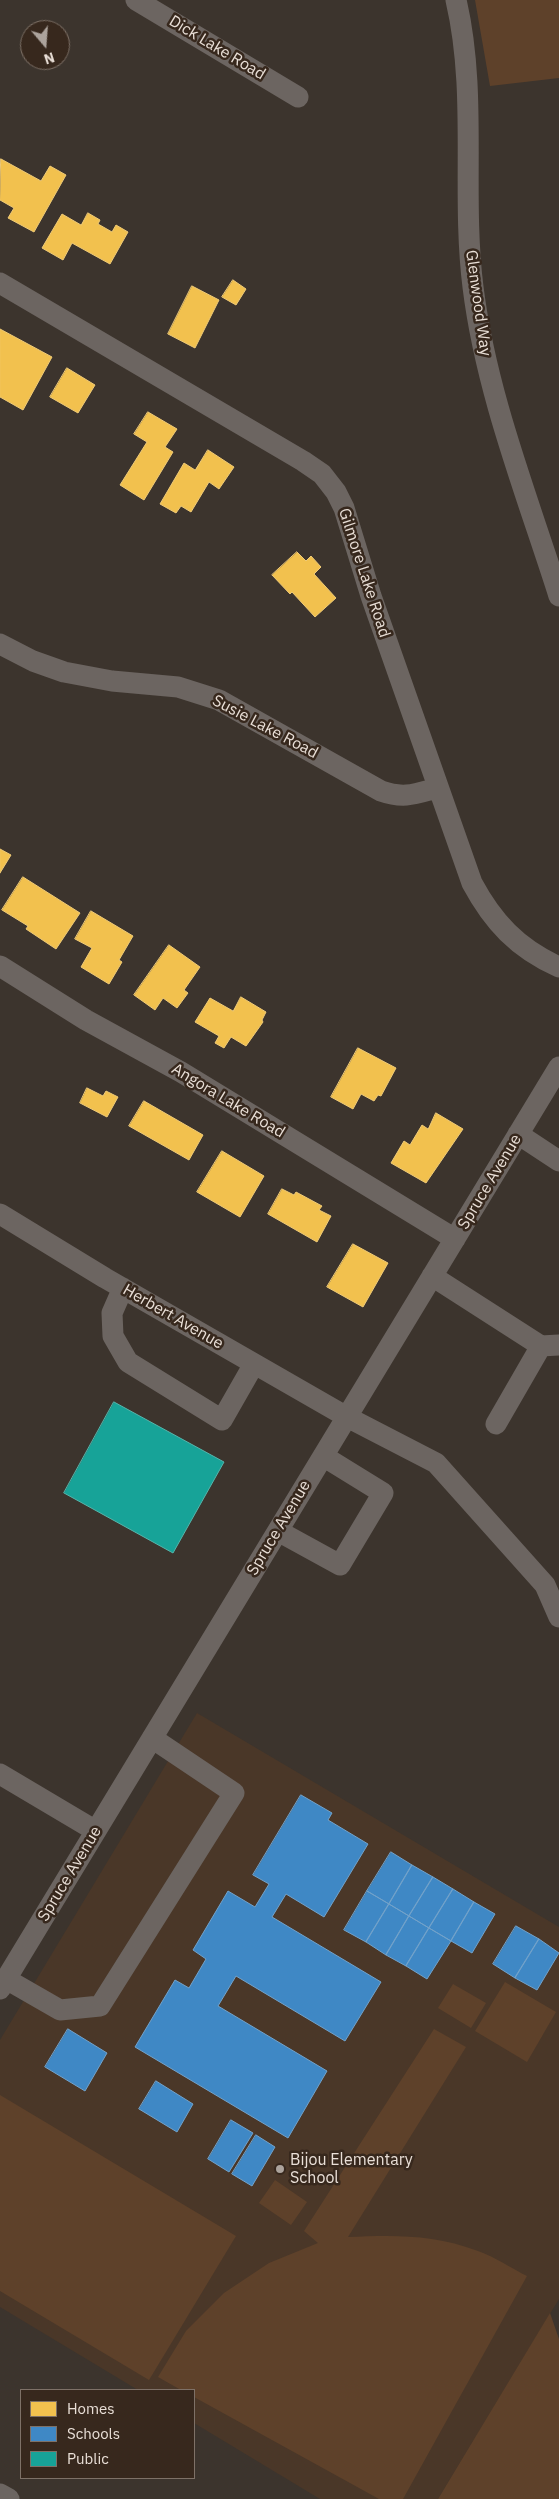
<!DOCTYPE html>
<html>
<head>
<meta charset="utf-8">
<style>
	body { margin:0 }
	#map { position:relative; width:559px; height:2499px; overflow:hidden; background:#3c342d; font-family:"IBM Plex Sans",sans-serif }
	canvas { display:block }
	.legend { position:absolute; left:20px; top:2389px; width:175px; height:90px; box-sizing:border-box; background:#37281d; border:1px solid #7e7167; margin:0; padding:6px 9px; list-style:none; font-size:15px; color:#e9dfd7 }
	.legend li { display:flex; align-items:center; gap:10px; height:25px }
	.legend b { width:25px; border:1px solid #7e7167 }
	.north { position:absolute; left:20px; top:20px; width:50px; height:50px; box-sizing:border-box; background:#37281d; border:1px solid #7e7167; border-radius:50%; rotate:162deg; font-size:14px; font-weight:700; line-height:20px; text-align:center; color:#e9dfd7 }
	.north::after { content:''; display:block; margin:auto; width:18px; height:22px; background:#aca39c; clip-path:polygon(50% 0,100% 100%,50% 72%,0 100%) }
</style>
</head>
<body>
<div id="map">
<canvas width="559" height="2499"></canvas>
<ul class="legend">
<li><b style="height:14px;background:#f2c14e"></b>Homes</li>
<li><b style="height:14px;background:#3f88c5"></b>Schools</li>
<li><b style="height:14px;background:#17a398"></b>Public</li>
</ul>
<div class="north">N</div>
</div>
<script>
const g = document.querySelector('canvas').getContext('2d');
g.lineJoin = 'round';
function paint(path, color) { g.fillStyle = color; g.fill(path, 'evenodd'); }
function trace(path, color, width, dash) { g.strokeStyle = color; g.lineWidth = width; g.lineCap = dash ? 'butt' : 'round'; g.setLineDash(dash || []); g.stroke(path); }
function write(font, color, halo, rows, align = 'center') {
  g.font = font + ' "IBM Plex Sans",sans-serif'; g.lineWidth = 5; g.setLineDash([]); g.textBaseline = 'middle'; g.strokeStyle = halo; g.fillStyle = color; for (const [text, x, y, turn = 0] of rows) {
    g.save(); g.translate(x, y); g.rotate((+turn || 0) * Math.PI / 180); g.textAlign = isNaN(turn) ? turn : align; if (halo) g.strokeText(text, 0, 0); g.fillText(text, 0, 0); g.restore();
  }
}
const built = new Path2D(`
	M197,1713L559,1927V2299L438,2499H320L194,2423V2390H138L0,2307V2040Z`);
const green = new Path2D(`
	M475,0H559V78L490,86Z
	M505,1982L556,2012L527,2062L475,2031Z
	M453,1984L486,2003L471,2028L438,2008Z
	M434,2029L466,2047L348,2237C394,2235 433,2234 478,2251C495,2257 511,2268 527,2276L403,2499H379L194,2397V2390H181L158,2377L186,2331L224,2293L269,2263L318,2243L304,2231Z
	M0,2095L236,2236L149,2380L0,2291Z
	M275,2180L307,2202L291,2225L259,2203Z
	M550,2313L559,2339V2499H438Z`);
const homes = new Path2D(`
	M1,159L41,181L50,166L66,175L34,232L8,218L14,208L0,200Z
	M88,213L100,220L98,224L112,232L116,225L128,232L110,264L72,243L63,260L42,248L62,214L81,225Z
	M233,280L246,289L236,305L222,297Z
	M192,286L219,300L195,348L168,334Z
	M0,329L52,357L23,410L0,397Z
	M67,368L95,385L78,413L50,397Z
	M148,412L177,429L165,447L173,452L144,500L120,485L147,442L134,434Z
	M208,450L234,467L219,489L209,482L191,512L181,506L176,513L160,504L184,463L195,470Z
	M297,552L306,561L311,556L321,567L314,574L336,598L315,617L292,592L290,594L272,575Z
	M0,849L11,855L0,873Z
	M23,877L80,913L56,949L26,929L28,926L2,910Z
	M91,911L133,936L119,960L122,962L109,984L81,967L92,948L75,939Z
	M169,945L200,967L184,990L188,993L177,1008L163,998L155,1010L134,995Z
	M241,997L266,1012L262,1020L263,1022L246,1046L231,1037L224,1048L215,1043L219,1036L195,1022L210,998L233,1011Z
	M358,1048L396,1068L381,1096L378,1095L374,1101L361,1094L353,1109L331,1097Z
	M87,1088L103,1096L106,1091L118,1097L107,1117L80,1103Z
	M144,1101L203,1135L189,1160L129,1126Z
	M436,1113L463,1129L426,1183L391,1163L404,1141L410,1145L422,1125L428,1129Z
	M222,1151L264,1176L240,1217L197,1192Z
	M282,1189L294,1195L296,1192L322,1206L319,1210L331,1216L317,1242L268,1214Z
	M353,1244L388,1263L363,1307L327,1287Z`);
const schools = new Path2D(`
	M301,1795L332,1813L328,1820L368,1844L324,1917L286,1894L272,1917L381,1982L345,2041L236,1976L218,2006L327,2071L288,2138L135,2047L175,1980L189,1988L206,1959L193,1950L228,1891L255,1907L269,1884L253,1875Z
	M391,1852L412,1865L389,1904L367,1891Z
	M412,1865L433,1877L409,1916L389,1904Z
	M433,1877L453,1889L429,1928L409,1916Z
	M453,1889L474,1902L451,1941L429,1928Z
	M367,1891L389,1904L366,1942L344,1930Z
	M474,1902L495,1914L472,1953L451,1941Z
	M389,1904L409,1916L386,1955L366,1942Z
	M409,1916L429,1928L406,1966L386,1955Z
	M516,1926L539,1939L515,1978L493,1964Z
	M429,1928L451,1941L427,1979L406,1966Z
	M539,1939L559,1953L537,1990L515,1978Z
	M68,2029L107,2053L85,2091L45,2067Z
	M156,2081L193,2104L177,2132L139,2109Z
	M231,2120L253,2133L229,2172L208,2159Z
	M256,2135L275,2147L252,2186L232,2174Z`);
const public = new Path2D(`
	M114,1402L224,1462L173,1553L64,1493Z`);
const minor = new Path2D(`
	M136,0L298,97
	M456,0C478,94 461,191 473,287C486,393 527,495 559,596
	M0,283L303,461L322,474L336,492L344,508L371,596L472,883C493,922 517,948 559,967
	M0,644L33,661L64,672L112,681L178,687L219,700L381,791C404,799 415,794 437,788
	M0,966L86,1020L181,1072L455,1239
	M518,1134L559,1161
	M0,1214L105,1278L347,1417L436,1463L545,1585L559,1617
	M432,1276L541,1346L559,1345
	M123,1288L112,1313L113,1336L128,1362L222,1420L254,1364
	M496,1424L541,1346
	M278,1531L340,1565L383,1493L323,1456
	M0,1774L96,1831
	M6,1979L60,2010L100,2006L234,1793L152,1738
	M0,1989L559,1067
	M0,2494L9,2499`);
const markers = [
	[280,2169,5,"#aca39c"]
];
const streetNames = [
	["Dick Lake Road",217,48,31],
	["Glenwood Way",478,303,82],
	["Gilmore Lake Road",364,573,72],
	["Susie Lake Road",265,727,28],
	["Angora Lake Road",228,1101,31],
	["Spruce Avenue",490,1182,-59],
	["Herbert Avenue",173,1317,30],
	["Spruce Avenue",279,1528,-59],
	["Spruce Avenue",70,1874,-59]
];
const poiNames = [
	["Bijou Elementary",290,2160],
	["School",290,2178]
];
paint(built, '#4a3728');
paint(green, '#5e412a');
paint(homes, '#f2c14e');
trace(homes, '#efca77', 1);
paint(schools, '#3f88c5');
trace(schools, '#72a2ca', 1);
paint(public, '#17a398');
trace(public, '#56b5ab', 1);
trace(minor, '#6c6561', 21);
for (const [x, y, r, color] of markers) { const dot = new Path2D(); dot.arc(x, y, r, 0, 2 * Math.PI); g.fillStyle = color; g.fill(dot); trace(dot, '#37281d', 2); }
write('16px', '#e9dfd7', '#37281d', streetNames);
write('16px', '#e9dfd7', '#37281d', poiNames, 'left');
</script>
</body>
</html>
